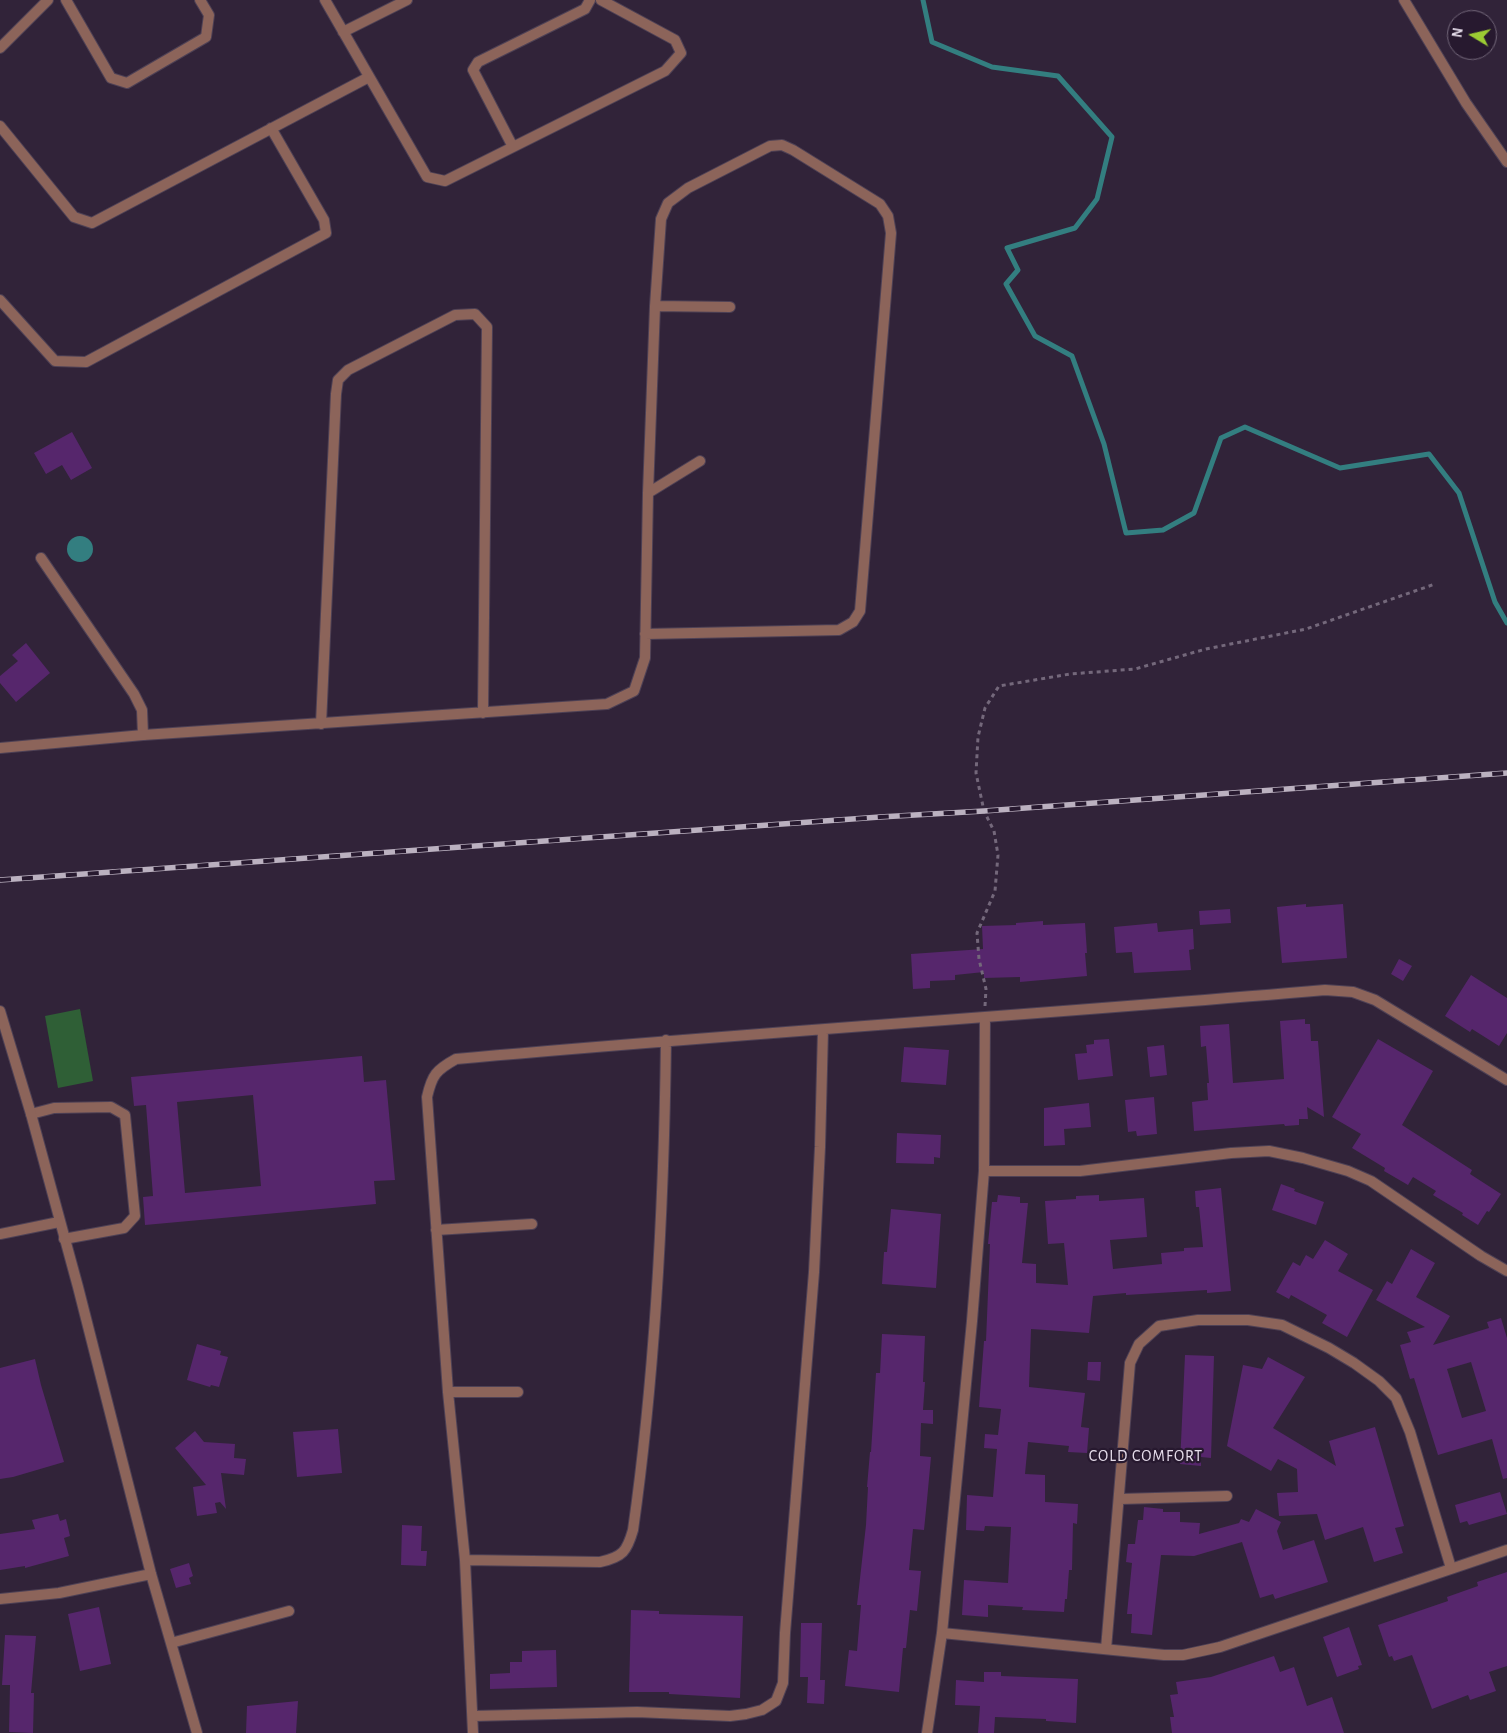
<!DOCTYPE html>
<html>
<head>
<meta charset="utf-8">
<style>
	body { margin:0 }
	#map { position:relative; width:1507px; height:1733px; overflow:hidden; background:#312339; font-family:"Alegreya Sans",sans-serif }
	canvas { display:block }
	.north { position:absolute; left:1447px; top:10px; width:50px; height:50px; box-sizing:border-box; background:#27192f; border:1px solid #73677a; border-radius:50%; rotate:279deg; font-size:14px; font-weight:700; line-height:20px; text-align:center; color:#e6ddeb }
	.north::after { content:''; display:block; margin:auto; width:18px; height:22px; background:#9bcb33; clip-path:polygon(50% 0,100% 100%,50% 72%,0 100%) }
</style>
</head>
<body>
<div id="map">
<canvas width="1507" height="1733"></canvas>
<div class="north">N</div>
</div>
<script>
const g = document.querySelector('canvas').getContext('2d');
g.lineJoin = 'round';
function paint(path, color) { g.fillStyle = color; g.fill(path, 'evenodd'); }
function trace(path, color, width, dash) { g.strokeStyle = color; g.lineWidth = width; g.lineCap = dash ? 'butt' : 'round'; g.setLineDash(dash || []); g.stroke(path); }
function write(font, color, halo, rows, align = 'center') {
  g.font = font + ' "Alegreya Sans",sans-serif'; g.lineWidth = 4.5; g.setLineDash([]); g.textBaseline = 'middle'; g.strokeStyle = halo; g.fillStyle = color; for (const [text, x, y, turn = 0] of rows) {
    g.save(); g.translate(x, y); g.rotate((+turn || 0) * Math.PI / 180); g.textAlign = isNaN(turn) ? turn : align; if (halo) g.strokeText(text, 0, 0); g.fillText(text, 0, 0); g.restore();
  }
}
const green = new Path2D(`
	M80,1009L93,1081L58,1088L45,1016Z`);
const water = new Path2D(`
	M67 549a13 13 0 1 1 26 0a13 13 0 1 1-26 0Z`);
const stream = new Path2D(`
	M923,0L932,42L992,67L1058,76L1112,137L1097,199L1075,228L1007,248L1018,270L1006,284L1035,336L1072,356L1104,444L1126,533L1163,530L1194,513L1221,438L1245,427L1340,468L1429,454L1459,493L1495,602L1507,623`);
const building = new Path2D(`
	M72,432L92,468L71,480L62,465L46,474L34,453Z
	M26,643L50,673L16,702L0,683V676L18,661L12,655Z
	M1306,904V907L1343,904L1347,958L1282,963L1277,907Z
	M1230,909L1231,923L1200,925L1199,911Z
	M1043,921V925L1085,923L1087,953H1085L1087,976L1020,982V977L984,978V972L955,975V980L930,981V988L913,989L911,954L983,949L982,926L1016,925V923Z
	M1157,923L1158,932L1193,929L1194,949L1189,950L1191,970L1134,973L1132,952L1116,953L1114,927Z
	M1399,959L1412,966L1403,981L1391,974Z
	M1471,975L1507,998V1033L1499,1046L1472,1029L1470,1032L1445,1016Z
	M1305,1019V1024H1310L1311,1041H1318L1324,1117L1307,1107L1308,1119H1299V1125L1285,1126L1284,1124L1194,1131L1192,1102L1208,1100L1207,1083H1209L1206,1046L1201,1047L1200,1026L1229,1024L1233,1083L1284,1079L1280,1021Z
	M1109,1039L1113,1076L1078,1080L1075,1054L1087,1053L1086,1045L1094,1044V1040Z
	M1378,1039L1433,1071L1402,1125L1472,1170L1470,1174L1501,1194L1489,1212L1487,1211L1478,1225L1462,1215L1463,1213L1433,1195L1436,1191L1413,1177L1408,1185L1384,1171L1385,1168L1352,1148L1361,1134L1332,1117Z
	M1164,1045L1167,1075L1150,1077L1147,1047Z
	M904,1047L949,1050L946,1085L901,1082Z
	M362,1056L364,1082L386,1080L395,1180L374,1181L376,1204L145,1225L143,1197L153,1196L146,1105L134,1106L131,1077ZM253,1095L261,1186L185,1193L177,1102Z
	M1154,1097L1157,1134L1137,1136L1136,1131L1128,1132L1125,1100Z
	M1089,1103L1091,1127L1064,1129L1065,1145L1044,1146V1108Z
	M897,1133L941,1135L940,1158L934,1157V1164L896,1163Z
	M1281,1184L1295,1189L1294,1191L1324,1202L1316,1225L1272,1210Z
	M1221,1188L1231,1291L1207,1293V1290L1126,1295V1293L1093,1296L1089,1333L1031,1329L1029,1387L1085,1393L1081,1427L1089,1428L1087,1453L1068,1452L1069,1446L1028,1442L1025,1474L1045,1475V1502L1078,1504L1077,1524L1073,1523L1072,1570H1069L1067,1599H1065L1064,1612L1022,1610L1023,1607L988,1605V1617L962,1615L964,1580L1008,1583L1011,1527L985,1526L984,1531L966,1530L967,1495L993,1497L997,1449L984,1448L985,1434L998,1435L1001,1409L979,1407L984,1341H986L990,1244H988L992,1202H997L998,1195L1020,1197V1203H1028L1022,1263L1036,1264V1283L1068,1285L1064,1243L1048,1244L1045,1201L1076,1199V1196L1099,1195V1201L1144,1198L1147,1237L1110,1240L1113,1269L1162,1264L1161,1253L1184,1251V1248L1203,1247L1199,1207H1196L1195,1191Z
	M891,1209L941,1214L936,1288L882,1284L884,1252H887Z
	M1325,1240L1348,1254L1338,1271L1373,1290L1347,1337L1322,1323L1327,1315L1291,1295L1289,1299L1276,1292L1293,1262L1300,1266L1306,1255L1313,1259Z
	M1411,1249L1435,1263L1416,1297L1450,1316L1433,1345L1489,1328L1487,1322L1501,1318L1507,1338V1478L1503,1479L1492,1439L1438,1455L1414,1378L1410,1379L1400,1345L1411,1342L1407,1332L1425,1327L1376,1300L1387,1281L1392,1284ZM1471,1362L1486,1411L1462,1418L1447,1369Z
	M882,1334L925,1336L923,1382H925L923,1410H933V1424L921,1423L920,1456L931,1457L927,1500L924,1530L913,1529L909,1570L921,1571L917,1611L910,1610L906,1648H903L899,1692L845,1686L849,1650L857,1651L861,1605H857L866,1525L868,1487H867L870,1452H871L876,1373H880Z
	M197,1344L221,1351L220,1355L228,1357L219,1387L211,1385L210,1387L187,1380Z
	M1185,1355L1214,1356L1211,1458L1201,1457V1466L1180,1464Z
	M1268,1357L1305,1377L1273,1428L1336,1466L1329,1441L1375,1427L1404,1526L1395,1528L1403,1553L1374,1562L1363,1527L1325,1540L1317,1514L1279,1516L1277,1493L1298,1492L1297,1469L1278,1459L1271,1471L1227,1446L1243,1365L1262,1369Z
	M35,1359L41,1385L64,1462L13,1477L0,1479V1368Z
	M1088,1362H1101L1100,1381L1087,1380Z
	M338,1429L342,1473L297,1477L293,1432Z
	M195,1431L204,1442L235,1444L234,1458L246,1459L244,1475L221,1473L226,1509L220,1502L215,1503L217,1513L197,1516L193,1487L206,1485L175,1448Z
	M1500,1492L1507,1514L1469,1525L1467,1521L1460,1523L1455,1505Z
	M1144,1507L1163,1509V1512H1180V1522L1200,1523L1199,1534L1239,1523L1241,1519L1249,1522L1256,1509L1281,1522L1277,1531L1283,1550L1314,1540L1328,1582L1275,1599L1273,1594L1260,1598L1242,1542L1194,1556L1161,1555L1152,1635L1131,1633L1132,1614H1127L1132,1563L1126,1562L1128,1544H1135L1138,1520H1143Z
	M58,1514L60,1521L66,1519L70,1536L64,1538L69,1556L25,1568V1566L0,1570V1534L35,1529L32,1520Z
	M402,1525L422,1526L421,1551H427L426,1566L401,1565Z
	M189,1563L193,1576L189,1578L191,1584L176,1588L170,1569Z
	M1507,1572V1666L1489,1672L1496,1691L1470,1700L1468,1695L1432,1709L1412,1655L1394,1661L1392,1656L1389,1657L1378,1625L1448,1601L1447,1597L1478,1586L1477,1582Z
	M99,1607L111,1664L80,1671L68,1614Z
	M631,1610L659,1611V1614L743,1616L740,1698L669,1694V1692H629Z
	M801,1623H822L820,1680H825L824,1704L807,1703L808,1677H800Z
	M1349,1627L1362,1665L1358,1666L1359,1669L1337,1677L1323,1637Z
	M5,1635L36,1636L31,1693H34L33,1733L9,1732L10,1685H2Z
	M556,1650L557,1687L490,1689V1674L510,1673V1662H522V1651Z
	M1274,1656L1280,1672L1294,1667L1307,1706L1332,1697L1344,1733H1172L1170,1717H1174L1170,1695L1178,1694L1176,1682L1211,1677Z
	M984,1672H1001V1676L1078,1679L1076,1723L1046,1721V1719L995,1717L994,1733H978L980,1706L955,1705L956,1680L984,1682Z
	M298,1701L296,1733H246L247,1706Z`);
const path = new Path2D(`
	M985,1006L986,989L979,959L977,933L995,891L998,855L994,831L984,811L976,773L978,737L985,708L999,686L1070,674L1135,669L1206,649L1306,629L1435,584`);
const service = new Path2D(`
	M66,0L111,78L127,83L206,37L209,15L200,0
	M325,0L427,177L445,181L665,71L681,53L675,40L601,0
	M343,32L407,0
	M0,48L48,0
	M0,126L74,217L92,223L369,77
	M513,147L473,70L478,62L585,9L590,0
	M0,300L55,361L86,362L326,233L324,220L271,128
	M41,558L134,694L142,710L143,735
	M31,1114L54,1108L111,1107L125,1115L135,1216L124,1228L64,1239`);
const minor = new Path2D(`
	M1404,0L1466,103L1507,162
	M655,306L730,307
	M648,493L700,461
	M321,724L336,394L338,380L348,370L455,315L475,314L487,327L483,713
	M0,748L143,735L607,704L634,691L645,658L648,493L655,306L661,219L668,203L688,188L770,146L782,145L793,150L880,204L888,216L891,233L860,611L853,622L839,630L645,634
	M0,1011L31,1114L78,1287L151,1574L197,1733
	M984,1171H1080L1231,1153L1269,1151L1303,1158L1348,1171L1371,1181L1481,1256L1507,1271
	M436,1230L532,1224
	M0,1234L59,1222
	M448,1392H518
	M1120,1499L1227,1496
	M465,1560L600,1562C623,1557 627,1551 633,1530C656,1368 664,1204 666,1040
	M0,1599L59,1593L151,1574
	M942,1633L1164,1655H1183L1220,1647L1507,1550
	M171,1643L289,1611
	M1106,1649L1130,1363L1139,1344L1159,1326L1198,1320H1248L1282,1325L1329,1348L1354,1363L1379,1381L1396,1398L1410,1432L1451,1568
	M473,1716L637,1712L730,1716L746,1714L762,1710L776,1701L783,1683L785,1633L814,1272L820,1147L823,1030
	M473,1733L465,1560L448,1392L427,1097C432,1075 436,1070 456,1059C745,1033 1035,1015 1325,990L1353,992L1375,1000L1507,1080
	M927,1733L942,1633L972,1321L984,1171L985,1017`);
const rail = new Path2D(`
	M0,880L880,817L984,811L1507,773`);
const neighbourhoodNames = [
	["COLD COMFORT",1146,1456]
];
paint(green, '#2f5f36');
paint(water, '#337e80');
trace(stream, '#337e80', 5);
paint(building, '#56266c');
trace(service, '#4e4155', 12);
trace(minor, '#4e4155', 12);
trace(path, '#74687b', 3, [4, 4]);
trace(service, '#8c645a', 10);
trace(minor, '#8c645a', 10);
trace(rail, '#bbb1c0', 5.5);
trace(rail, '#27192f', 4, [11]);
g.letterSpacing = '1px';
write('16px', '#e6ddeb', '#27192f', neighbourhoodNames);
g.letterSpacing = '0px';
</script>
</body>
</html>
